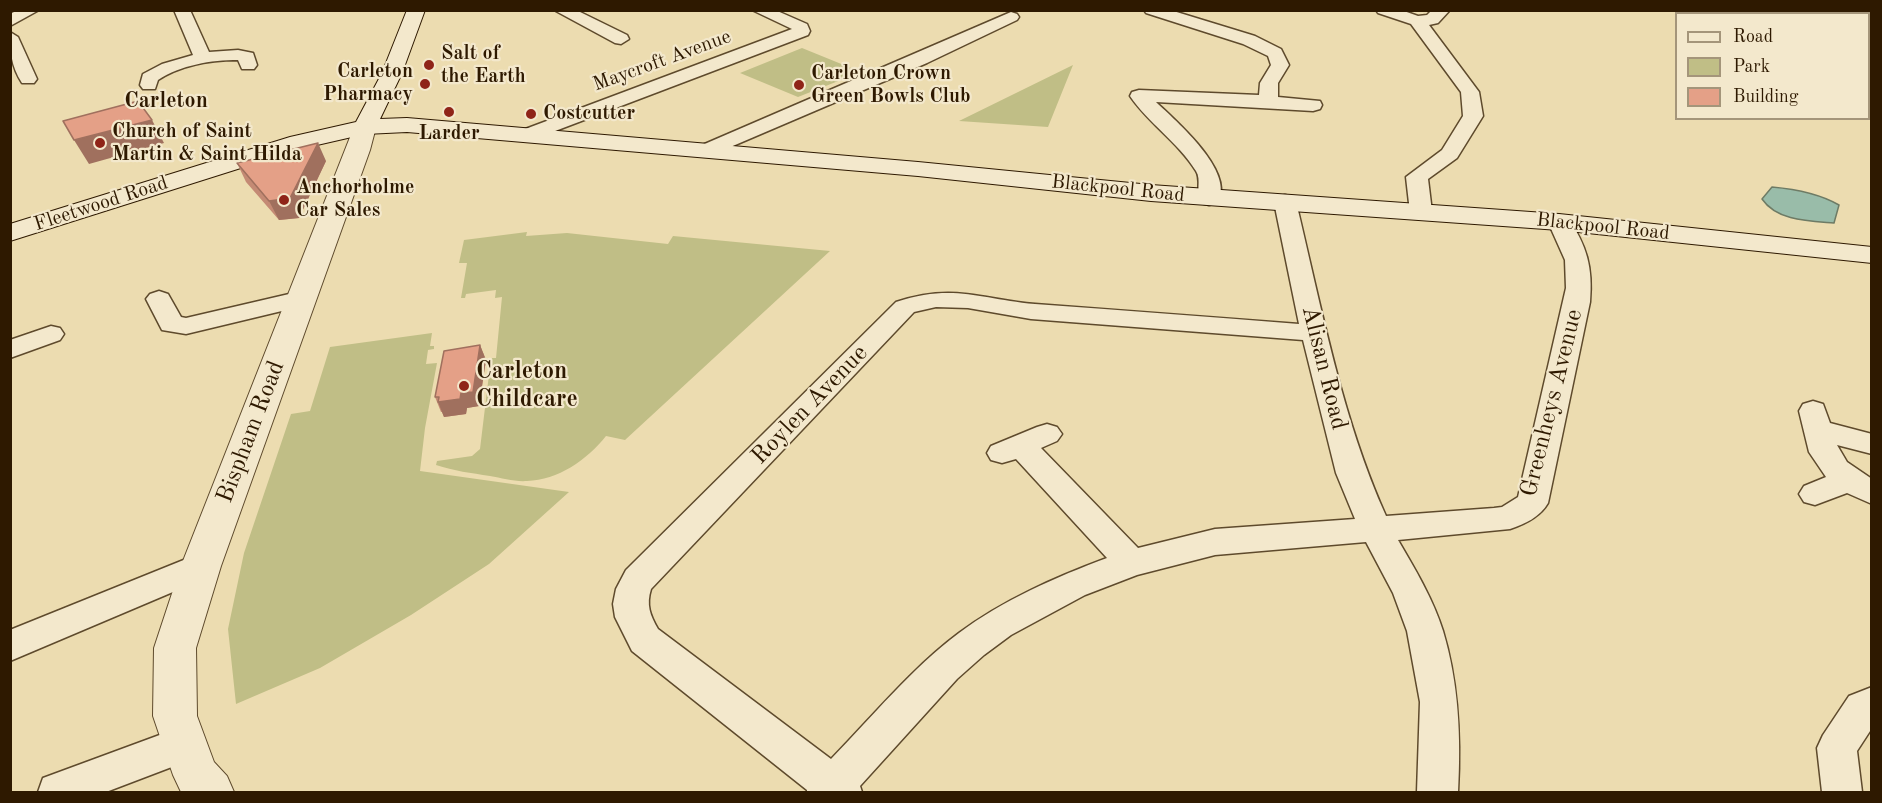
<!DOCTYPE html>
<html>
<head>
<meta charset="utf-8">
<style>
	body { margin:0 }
	#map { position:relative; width:1882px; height:803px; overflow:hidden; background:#ecdcb0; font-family:"Old Standard TT",serif }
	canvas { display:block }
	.frame { position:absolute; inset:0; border:12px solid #2e1900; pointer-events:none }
	.legend { position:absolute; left:1675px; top:12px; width:195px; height:108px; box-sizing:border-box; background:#f3e8cc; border:2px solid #a4957a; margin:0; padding:8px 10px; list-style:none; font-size:18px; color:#2e1900 }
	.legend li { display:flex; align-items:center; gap:12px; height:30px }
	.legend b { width:30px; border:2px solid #a4957a }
</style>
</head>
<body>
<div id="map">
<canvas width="1882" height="803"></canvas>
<div class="frame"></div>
<ul class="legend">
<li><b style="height:8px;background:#f3e8cc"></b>Road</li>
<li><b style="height:16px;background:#c0be86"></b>Park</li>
<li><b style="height:16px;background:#e4a087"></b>Building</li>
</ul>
</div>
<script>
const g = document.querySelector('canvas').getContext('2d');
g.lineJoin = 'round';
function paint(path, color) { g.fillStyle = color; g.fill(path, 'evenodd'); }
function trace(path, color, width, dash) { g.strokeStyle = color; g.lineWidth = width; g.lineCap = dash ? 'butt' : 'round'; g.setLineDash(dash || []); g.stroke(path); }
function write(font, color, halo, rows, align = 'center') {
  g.font = font + ' "Old Standard TT",serif'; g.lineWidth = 4.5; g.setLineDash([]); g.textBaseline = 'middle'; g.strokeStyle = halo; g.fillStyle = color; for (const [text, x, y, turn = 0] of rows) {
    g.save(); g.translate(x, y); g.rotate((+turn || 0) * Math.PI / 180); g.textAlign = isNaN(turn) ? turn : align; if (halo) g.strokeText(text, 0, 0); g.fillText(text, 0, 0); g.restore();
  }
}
const green = new Path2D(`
	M802,48L861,72L798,97L740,73Z
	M1073,65L1048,127L959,121Z
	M527,232L526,236L567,233L668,244L673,236L830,251L625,440L606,436C587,460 558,480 527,481C515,482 502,478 490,476C471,473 454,471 436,465L437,461L472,456L480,449L491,358H496L502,297L495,298L496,290L466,294L465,298H461L467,263H459L464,240Z
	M432,333L430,346H434V349L428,350L426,364L437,363L425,428L420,471L569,492L489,564L411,615L320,668L236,704L228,629L244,553L291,414L310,411L330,347Z`);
const water = new Path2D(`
	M1772,187C1794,189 1820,194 1839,205L1834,223C1809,221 1777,221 1762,199Z`);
const minor = new Path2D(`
	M18,10H39L10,26V14Z
	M174,10H190L209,52L238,50L253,53L257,65L254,69H242L238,60C211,60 181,65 158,80L155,89H143L140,85L143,74L162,64L193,55Z
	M554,10H576L627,35L629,39L621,44L615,43Z
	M752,10H775L807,24L810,31L808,35L534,139H520L517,135L520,131L792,29Z
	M1144,10H1170L1255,36L1281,49L1289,65L1278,83V97L1320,101L1322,105L1320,109L1313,111L1156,102C1176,121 1237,173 1217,203L1209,205L1201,203C1195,193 1202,180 1196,171C1178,142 1148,123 1130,96L1132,92L1139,90L1259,95L1260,83L1271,65L1268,56L1243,44L1146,13Z
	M1376,10H1401L1418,16L1427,15L1432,10H1450L1438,23L1429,25L1479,92L1483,116L1457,158L1428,179L1432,212L1429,217L1421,219L1413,217L1410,212L1406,177L1442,150L1463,116L1461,92L1411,24L1378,13Z
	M1011,12L1017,14L1019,17L1017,20L927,63L714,154H700L697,150L700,146Z
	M10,32L18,37L37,79L34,83H22C11,66 10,51 10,32Z
	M1285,195L1293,197L1296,202C1321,306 1342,419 1386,516L1494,508L1502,507L1518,497L1566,288L1565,260L1548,222L1551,217L1559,215L1567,217C1587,245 1593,268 1590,302L1548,503C1540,517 1525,524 1510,529L1398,540C1415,569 1433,599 1443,631C1459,684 1461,738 1458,792H1417L1420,702L1407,631L1393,593L1366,542L1215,555L1137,575L1085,595L1011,635L984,655L957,679L860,786L862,792H807V790L632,651L615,617L613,604L616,589L626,570L896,302C953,283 980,299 1035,304C1123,310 1211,317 1299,324L1274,202L1277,197ZM936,307L968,308L1031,319L1303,340L1336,473L1355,519L1215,529L1138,548L1041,448L1057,441L1062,434L1057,427L1047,424L1037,427L991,446L987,453L991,460L1002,463L1016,459L1107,558C1056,577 1003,600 959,633C912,668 872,717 831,759L658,629C650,615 646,605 651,589L914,312Z
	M159,291L168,294L181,317L186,318L302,291L311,294L315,299L311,304L186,334L162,330L146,299L150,294Z
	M51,326L60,328L64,334L60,340L10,358V340Z
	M1813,401L1823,404L1830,423L1872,434V454L1837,445L1847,462L1872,479V504L1847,493L1815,505L1804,502L1799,494L1804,486L1826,477L1809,452L1799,411L1803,404Z
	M201,553L213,557L218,566L213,575L10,661V630Z
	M1872,687V728L1857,751L1862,792H1822L1817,748L1823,735L1849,696Z
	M184,726L198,731L204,744L198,757L106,792H38L43,778Z`);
const tertiary = new Path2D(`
	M365,120L373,122L376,127L370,150L221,566L196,648L197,716L214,762L227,776L234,792H181L173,775L153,716L154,648L181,566L354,127L357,122Z`);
const secondary = new Path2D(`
	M407,10H425L402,73L380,119L407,118L918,162L1151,185L1559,214L1872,247V263L1559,230L1151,201L918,176L407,132L365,134L304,148L10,241V224L290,137L356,122L382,73Z`);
const wall = new Path2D(`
	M326,161L299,218L279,220L246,182L237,163Z
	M480,345L486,360L479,406L467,408L466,414L444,417L442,412H441L435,397Z`);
const shadedWall = new Path2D(`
	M152,120L164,143L89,164L74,140Z
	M318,143L326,161L299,218L279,220L269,201Z
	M480,345L486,360L479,406L467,408L466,414L444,417L438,402L461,393Z`);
const building = new Path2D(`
	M138,101L152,120L74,140L63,121Z
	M318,143L290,198L269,201L237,163Z
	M480,345L473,392L461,393L460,399L438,402L439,397H435L444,351Z`);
const markers = [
	[429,65,6,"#8f2418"],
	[425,84,6,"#8f2418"],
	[799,85,6,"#8f2418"],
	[449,112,6,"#8f2418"],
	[531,114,6,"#8f2418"],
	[100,143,6,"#8f2418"],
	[284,200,6,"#8f2418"],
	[464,386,6,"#8f2418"]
];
const farPoinames = [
	["Salt of",441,54],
	["the Earth",441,77],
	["Carleton",413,72,"right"],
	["Pharmacy",413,95,"right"],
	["Carleton Crown",811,74],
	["Green Bowls Club",811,97],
	["Costcutter",543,114],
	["Church of Saint",112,132],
	["Martin & Saint Hilda",112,155],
	["Larder",449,134,"center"],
	["Anchorholme",296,188],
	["Car Sales",296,211]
];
const farStreetnames = [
	["Maycroft Avenue",662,61,-20],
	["Blackpool Road",1118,189,6],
	["Fleetwood Road",101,204,-18],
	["Blackpool Road",1603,227,6]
];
const farQuarternames = [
	["Carleton",166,101]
];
const streetNames = [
	["Alisan Road",1324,368,76],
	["Greenheys Avenue",1552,403,-76],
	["Roylen Avenue",810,405,-46],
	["Bispham Road",251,432,-69]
];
const poiNames = [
	["Carleton",476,372],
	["Childcare",476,400]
];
paint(green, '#c0be86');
paint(water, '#99bca9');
trace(water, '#6e7b65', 1.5);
trace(minor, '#5e4a2c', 3);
trace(tertiary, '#5e4a2c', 2);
trace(secondary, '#2e1900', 2);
paint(minor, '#f3e8cc');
paint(tertiary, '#f3e8cc');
paint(secondary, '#f3e8cc');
paint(wall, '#c48a74');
paint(shadedWall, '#a0705e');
paint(building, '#e4a087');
trace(building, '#a0705e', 1.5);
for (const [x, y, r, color] of markers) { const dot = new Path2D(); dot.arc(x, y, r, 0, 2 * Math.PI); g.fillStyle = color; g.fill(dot); trace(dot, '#f3e8cc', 2); }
write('bold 20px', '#2e1900', '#f3e8cc', farPoinames, 'left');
write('20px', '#2e1900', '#f3e8cc', farStreetnames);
write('bold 22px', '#2e1900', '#f3e8cc', farQuarternames);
write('24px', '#2e1900', '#f3e8cc', streetNames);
write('bold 24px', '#2e1900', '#f3e8cc', poiNames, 'left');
</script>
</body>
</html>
